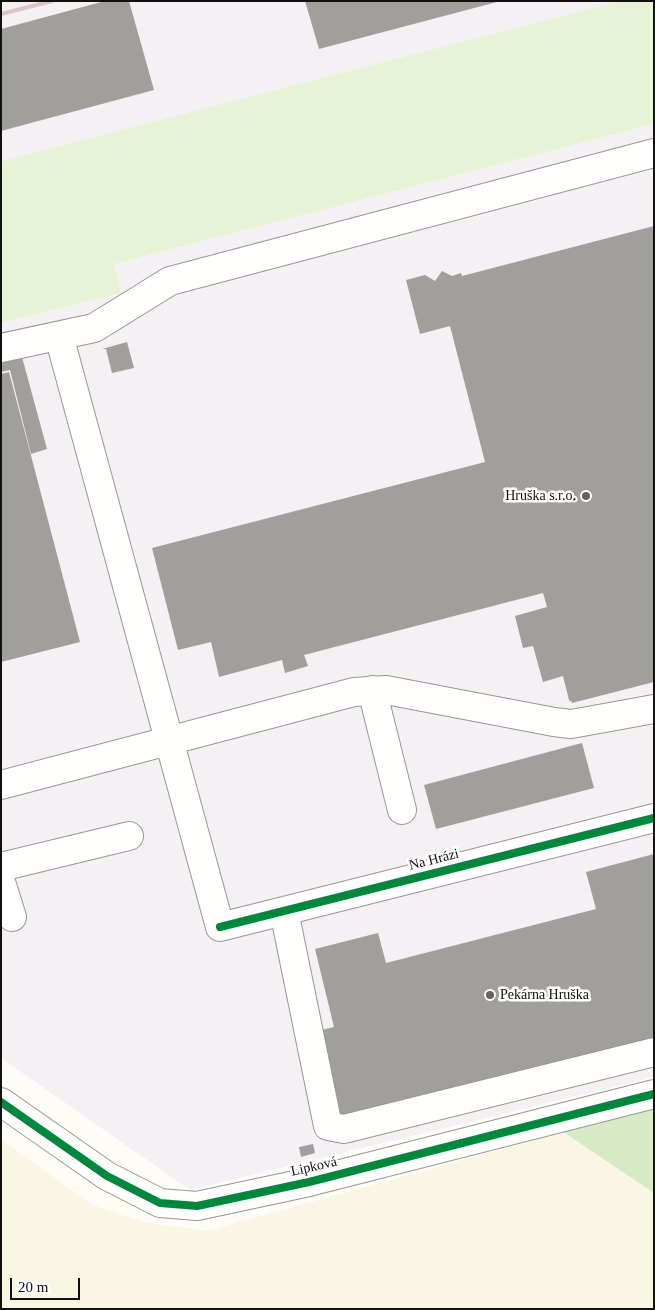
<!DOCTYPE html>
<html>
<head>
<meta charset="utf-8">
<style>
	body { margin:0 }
	#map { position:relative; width:655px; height:1310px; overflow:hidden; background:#fdfcf7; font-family:Georgia,serif }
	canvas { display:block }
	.frame { position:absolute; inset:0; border:2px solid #111; pointer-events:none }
	.scale { position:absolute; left:10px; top:1278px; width:70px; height:22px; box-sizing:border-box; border:2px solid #111; border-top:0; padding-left:6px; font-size:15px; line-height:18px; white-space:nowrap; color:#111; -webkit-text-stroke:4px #fff; paint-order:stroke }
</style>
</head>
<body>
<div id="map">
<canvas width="655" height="1310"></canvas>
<div class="frame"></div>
<div class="scale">20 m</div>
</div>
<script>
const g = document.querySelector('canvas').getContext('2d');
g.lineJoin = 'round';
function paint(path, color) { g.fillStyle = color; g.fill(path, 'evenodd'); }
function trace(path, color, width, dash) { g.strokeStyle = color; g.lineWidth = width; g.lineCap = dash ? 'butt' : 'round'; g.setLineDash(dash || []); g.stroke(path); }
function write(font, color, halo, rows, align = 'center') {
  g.font = font + ' Georgia,serif'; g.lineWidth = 5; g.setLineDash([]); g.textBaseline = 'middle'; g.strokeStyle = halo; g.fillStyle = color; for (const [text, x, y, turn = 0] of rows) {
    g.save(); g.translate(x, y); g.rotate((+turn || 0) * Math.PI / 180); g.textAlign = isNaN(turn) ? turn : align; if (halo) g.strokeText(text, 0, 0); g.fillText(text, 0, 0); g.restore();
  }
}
const industrial = new Path2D(`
	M1,1H619L1,161Z
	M654,124V1077L190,1190L1,1058V323L121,293L114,264Z`);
const farmland = new Path2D(`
	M563,1132L654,1193V1309H1V1139L92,1205L148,1223L207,1231Z`);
const green = new Path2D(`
	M619,1H654V124L114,264L121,293L1,323V161Z`);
const forest = new Path2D(`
	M654,1107V1193L563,1132Z`);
const building = new Path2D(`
	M105,1H129L154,90L1,131V29Z
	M305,1H497V2L319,49Z
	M654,226V682L572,703L571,700L570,702L569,700L563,676L543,682L533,646L523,648L515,616L547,607L543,593L304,655L308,666L285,673L282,660L219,677L211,642L178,650L152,548L485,462L450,326L420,334L406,280L425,275L435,281L442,271L452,276L461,273L462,276Z
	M127,342L134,368L112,373L106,349H102Z
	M19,346L47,449L31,454L10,370L1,372V351Z
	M9,372L80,642L1,662V374Z
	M582,743L594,788L436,829L424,785Z
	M654,854V1040L340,1120L317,1031L334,1027L315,949L378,933L386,963L596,909L586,872Z
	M313,1144L315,1153L301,1157L299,1147Z`);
const minor = new Path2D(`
	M59,336L220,927L654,818
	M1,348L94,328L170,281L654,153
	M372,690L402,810
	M1,785L354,692L386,690L554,722L571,724L588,721L654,709
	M1,867L129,836
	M1,882L12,917
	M284,911L328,1126L344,1129L654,1052
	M1,1102L107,1176L160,1203L197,1206L309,1182L654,1094`);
const rail = new Path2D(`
	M1,14L52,1`);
const cycleway = new Path2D(`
	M220,927L654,818
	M1,1102L107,1176L160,1203L197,1206L309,1182L654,1094`);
const markers = [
	[586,496,5,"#646362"],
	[490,995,5,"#646362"]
];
const poiNames = [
	["Hruška s.r.o.",576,496],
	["Pekárna Hruška",500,995,"left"]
];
const streetNames = [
	["Na Hrázi",434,860,-14],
	["Lipková",314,1167,-13]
];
paint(industrial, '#f5f0f3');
paint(farmland, '#f9f7e4');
paint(green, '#e7f3d7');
paint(forest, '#d8eac5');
paint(building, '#a19f9c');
trace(minor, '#979795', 30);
trace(minor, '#fffffe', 28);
trace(rail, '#d9c6c7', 4);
trace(cycleway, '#00873e', 8);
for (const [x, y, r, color] of markers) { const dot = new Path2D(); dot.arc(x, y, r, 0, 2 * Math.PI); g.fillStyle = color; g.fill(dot); trace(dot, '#fff', 2); }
write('14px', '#111', '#fff', poiNames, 'right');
write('14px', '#111', '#fff', streetNames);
</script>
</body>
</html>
